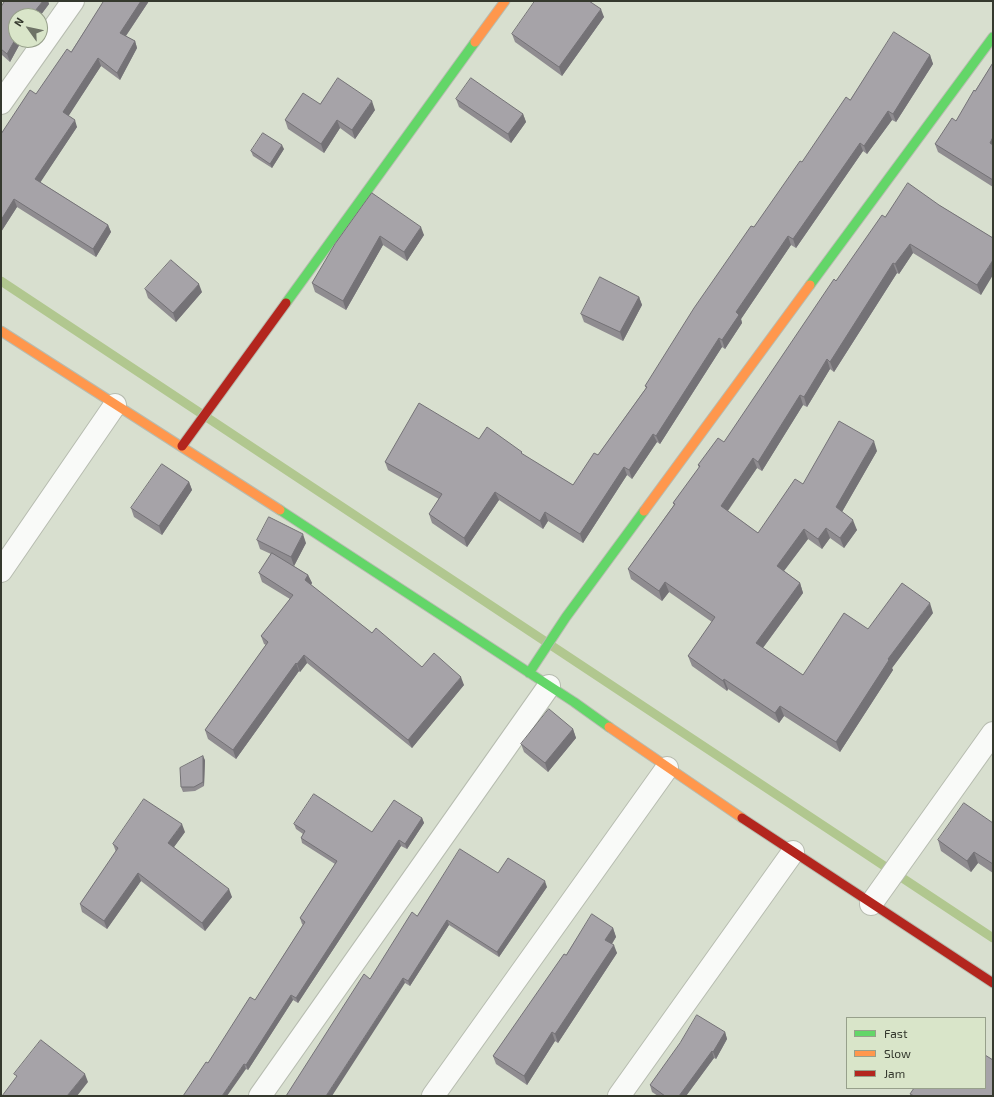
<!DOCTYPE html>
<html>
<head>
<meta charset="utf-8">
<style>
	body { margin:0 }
	#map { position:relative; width:994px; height:1097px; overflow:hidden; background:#d8dfcf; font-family:"Exo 2",sans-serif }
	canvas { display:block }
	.frame { position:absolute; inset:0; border:2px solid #35392e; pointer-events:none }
	.legend { position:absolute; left:846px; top:1017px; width:140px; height:72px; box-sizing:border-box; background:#d9e5c9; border:1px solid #97a08b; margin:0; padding:5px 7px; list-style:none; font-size:12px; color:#35392e }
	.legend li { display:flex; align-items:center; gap:8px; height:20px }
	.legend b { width:20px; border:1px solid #97a08b }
	.north { position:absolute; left:8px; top:8px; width:40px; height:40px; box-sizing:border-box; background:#d9e5c9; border:1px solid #97a08b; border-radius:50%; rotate:303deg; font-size:11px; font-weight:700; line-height:16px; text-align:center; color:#35392e }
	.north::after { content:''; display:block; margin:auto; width:14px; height:18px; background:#6e7366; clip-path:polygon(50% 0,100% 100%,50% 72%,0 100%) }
</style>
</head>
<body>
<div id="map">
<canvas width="994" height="1097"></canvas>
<div class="frame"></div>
<ul class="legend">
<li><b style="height:5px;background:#63d668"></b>Fast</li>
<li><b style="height:5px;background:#ff974d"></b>Slow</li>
<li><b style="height:5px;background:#b3261e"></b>Jam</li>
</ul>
<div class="north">N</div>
</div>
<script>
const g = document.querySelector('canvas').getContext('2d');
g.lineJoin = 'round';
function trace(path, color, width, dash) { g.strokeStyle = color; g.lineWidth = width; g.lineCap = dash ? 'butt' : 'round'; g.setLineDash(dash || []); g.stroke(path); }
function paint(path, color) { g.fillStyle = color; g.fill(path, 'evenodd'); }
const stream = new Path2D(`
	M1,281L993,938`);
const street = new Path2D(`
	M1,103L73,1
	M1,571L115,405
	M871,904L993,733
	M260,1096L549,686
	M433,1096L667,768
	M619,1096L793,852`);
const fast = new Path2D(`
	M810,285L993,37
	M286,303L475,42
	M280,510L574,702L609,727
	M529,673L566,617L644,511`);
const slow = new Path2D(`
	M475,42L505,1
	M1,331L280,510
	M644,511L810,285
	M609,727L742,818`);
const jam = new Path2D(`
	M182,446L286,303
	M742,818L993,983`);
const wall = new Path2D(`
	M5,1H48L49,4L40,16H16V40H22L10,62L2,55L1,56V7Z
	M104,1H149L126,36L135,41L137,48L120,80L101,66L68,116L77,127L40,182L108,225L111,232L96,257L17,207L1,232V134L36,94L71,52Z
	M591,2L604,17L562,76L515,42L512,34Z
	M930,55L933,64L896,122L892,120L867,154L863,151L796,248L791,245L741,319L742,323L725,349L722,347L660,444L657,442L632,479L627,475L583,543L548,521L543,529L499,500L467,547L432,523L429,514L439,499L388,470L385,462L523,455L573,485L598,455L646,388L645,386L754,227L802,162L850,100Z
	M993,63V187L938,152L935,144L956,121Z
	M456,99L523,114L526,122L511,143L459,107Z
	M320,104L375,110L355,139L340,128L324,153L288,129L285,120Z
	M284,149L272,168L253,156L251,151Z
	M372,193L424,235L407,261L383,245L346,310L315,292L312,283Z
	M939,205L993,238L981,295L913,253L899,274L897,273L834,372L830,369L807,407L803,405L762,471L757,468L728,511L758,533L803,484L877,451L842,512L857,530L844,548L830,538L822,549L808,539L784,571L800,583L803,593L763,648L803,675L868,629L933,613L892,668L893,670L840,752L784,716L779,723L728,689L727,691L692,666L688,656L712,622L669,592L662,601L631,579L628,569L674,505L673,503L699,468L698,465L724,442L836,281L885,217Z
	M145,289L202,292L176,322L148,298Z
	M639,297L642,305L623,341L584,322L581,314Z
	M189,482L192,490L162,535L134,517L131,508Z
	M257,540L306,543L294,566L308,575L312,583L311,585L372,633L422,667L464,685L412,748L307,663L300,672L299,671L236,759L208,739L205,730L266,645L264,644L261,636L290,599L262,582L259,573L271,554L260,549Z
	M573,729L576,738L548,772L524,752L521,744Z
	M205,760L204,786L195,791L183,792L181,787Z
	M422,818L424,823L407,849L401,846L298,1003L293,1000L248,1070L246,1069L208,1063L255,1000L303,925L302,924L300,918L335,864L302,843L301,838L303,834L296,829L294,824L372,832Z
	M993,823V873L978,863L971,872L941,851L938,840Z
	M185,832L174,847L232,897L205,931L141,881L107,929L82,912L80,904L116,852L113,844Z
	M498,873L547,887L499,957L449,925L410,986L405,983L370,979L417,916Z
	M613,928L616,937L612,944L617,953L558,1043L555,1041L527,1085L496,1064L493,1056L566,955Z
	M725,1032L727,1039L716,1059L714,1058L686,1096H658L652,1092L650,1085Z`);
const shadedWall = new Path2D(`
	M43,1H48L49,4L40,16H31Z
	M141,1H149L123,40L120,33Z
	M601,9L604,17L562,76L559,67Z
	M16,38V40H22L10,62L7,54Z
	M135,41L137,48L120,80L117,73Z
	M930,55L933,64L896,122L893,114Z
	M98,58L101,66L66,120L63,112Z
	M372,101L375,110L355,139L352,130Z
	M888,111L892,120L867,154L864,146Z
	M523,114L526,122L511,143L508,134Z
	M75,120L77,127L38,186L35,179Z
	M337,120L340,128L324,153L321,144Z
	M993,137V151L990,143Z
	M860,143L863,151L796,248L793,239Z
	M282,145L284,149L272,168L270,164Z
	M14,199L17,207L1,232V220Z
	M108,225L111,232L96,257L93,249Z
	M421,227L424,235L407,261L404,252Z
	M380,236L383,245L346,310L343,301Z
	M788,236L791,245L741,319L742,323L725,349L722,340L736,312Z
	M910,244L913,253L899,274L895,264Z
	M993,260V275L981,295L977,285Z
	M893,263L897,273L834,372L830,362Z
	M199,284L202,292L176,322L173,313Z
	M639,297L642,305L623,341L620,332Z
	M719,338L722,347L660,444L656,436Z
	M827,359L830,369L807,407L804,397Z
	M800,395L803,405L762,471L758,462Z
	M653,434L657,442L632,479L629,470Z
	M874,441L877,451L839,517L836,507Z
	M753,458L757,468L724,516L721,506Z
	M624,467L627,475L583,543L580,534Z
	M189,482L192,490L162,535L159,526Z
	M495,492L499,500L467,547L464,538Z
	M545,512L548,521L543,529L540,521Z
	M853,520L857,530L844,548L840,538Z
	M826,528L830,538L822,549L818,539Z
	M804,529L808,539L780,576L777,566Z
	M303,534L306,543L294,566L291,557Z
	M308,575L312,583L308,589L305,580Z
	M665,582L669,592L662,601L659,591Z
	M800,583L803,593L759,653L756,643Z
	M930,603L933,613L892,668L893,670L840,752L836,742L888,659Z
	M304,655L307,663L300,672L297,664Z
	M296,663L299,671L236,759L233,750Z
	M461,677L464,685L412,748L408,740Z
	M724,679L728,689L727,691L723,681Z
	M780,706L784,716L779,723L775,713Z
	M573,729L576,738L548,772L545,763Z
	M203,756L205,760L204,786L203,782Z
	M422,818L424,823L407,849L405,844Z
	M182,824L185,832L171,851L168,843Z
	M399,840L401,846L298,1003L296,998Z
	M974,852L978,863L971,872L967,861Z
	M138,873L141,881L107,929L104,921Z
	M545,881L547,887L499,957L497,952Z
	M229,889L232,897L205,931L202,923Z
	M447,920L449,925L410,986L408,981Z
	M613,928L616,937L609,948L605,940Z
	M614,945L617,953L558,1043L555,1034Z
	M403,978L405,983L332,1096H326Z
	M291,995L293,1000L248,1070L246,1065Z
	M552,1032L555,1041L527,1085L524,1076Z
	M725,1032L727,1039L716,1059L713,1052Z
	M712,1051L714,1058L686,1096H679Z
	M244,1064L246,1069L227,1096H222Z
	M85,1074L88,1082L77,1096H67Z`);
const building = new Path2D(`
	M5,1H43L31,16H16V38L7,54L1,49V7Z
	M104,1H141L120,33L135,41L117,73L98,58L63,112L75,120L35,179L108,225L93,249L14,199L1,220V134L30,90L36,94L67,49L71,52Z
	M535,1H589L601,9L559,67L512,34Z
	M894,32L930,55L893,114L888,111L864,146L860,143L793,239L788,236L736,312L739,315L722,340L719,338L656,436L653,434L629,470L624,467L580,534L545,512L540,521L495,492L464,538L429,514L442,494L385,462L419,403L479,439L487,427L522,452L521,453L573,485L594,453L598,455L647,387L645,386L694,308L751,226L754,227L800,161L802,162L846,97L850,100Z
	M993,63V137L990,143L993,145V180L935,144L952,118L956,121L974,90L975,91Z
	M338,78L372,101L352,130L337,120L321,144L285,120L303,93L320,104Z
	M471,78L523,114L508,134L456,99Z
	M263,133L282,145L270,164L251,151Z
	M908,183L939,205L993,238V260L977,285L910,244L895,264L893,263L830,362L827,359L804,397L800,395L758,462L753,458L721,506L758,533L795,479L803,484L839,421L874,441L836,507L853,520L840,538L826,528L818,539L804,529L777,566L800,583L756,643L803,675L844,613L868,629L902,583L930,603L888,659L889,660L836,742L780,706L775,713L724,679L723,681L688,656L715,617L665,582L659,591L628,569L675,504L673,503L700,466L698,465L718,438L724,442L834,279L836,281L882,215L885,217Z
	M372,193L421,227L404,252L380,236L343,301L312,283L335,244Z
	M171,260L199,284L173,313L145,289Z
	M600,277L639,297L620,332L581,314Z
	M162,464L189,482L159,526L131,508Z
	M269,517L303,534L291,557L257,540Z
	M272,553L308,575L305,580L372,633L376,628L422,667L434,653L461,677L408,740L304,655L297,664L296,663L233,750L205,730L268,642L261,636L293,595L259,573Z
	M549,709L573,729L545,763L521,744Z
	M203,756V782L194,787H181L180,768Z
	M314,794L372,832L394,800L422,818L405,844L399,840L296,998L291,995L246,1065L244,1064L222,1096H183L206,1062L208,1063L250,997L255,1000L305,922L300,918L337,861L301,838L305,831L294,824Z
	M144,799L182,824L168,843L229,889L202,923L138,873L104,921L80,904L118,848L113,844Z
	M964,803L993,823V864L974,852L967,861L938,840Z
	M460,849L498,873L508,858L545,881L497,952L447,920L408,981L403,978L326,1096H286L364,974L370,979L412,912L417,916Z
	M592,914L613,928L605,940L614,945L555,1034L552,1032L524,1076L493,1056L564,954L566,955Z
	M697,1015L725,1032L713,1052L712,1051L679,1096H665L650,1085L680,1043Z
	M41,1040L85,1074L67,1096H2L17,1076L14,1074Z
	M985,1055L993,1060V1096H914L910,1094L914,1088H985Z`);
trace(stream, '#b1c78f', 9);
trace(street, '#b7bcb0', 24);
trace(fast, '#b7bcb0', 11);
trace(slow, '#b7bcb0', 11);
trace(jam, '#b7bcb0', 11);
trace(street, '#f9faf8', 22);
trace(fast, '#63d668', 9);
trace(slow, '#ff974d', 9);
trace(jam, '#b3261e', 9);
paint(wall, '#8f8c90');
paint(shadedWall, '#747276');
paint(building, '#a6a3a8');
trace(building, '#747276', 1);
</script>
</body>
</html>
